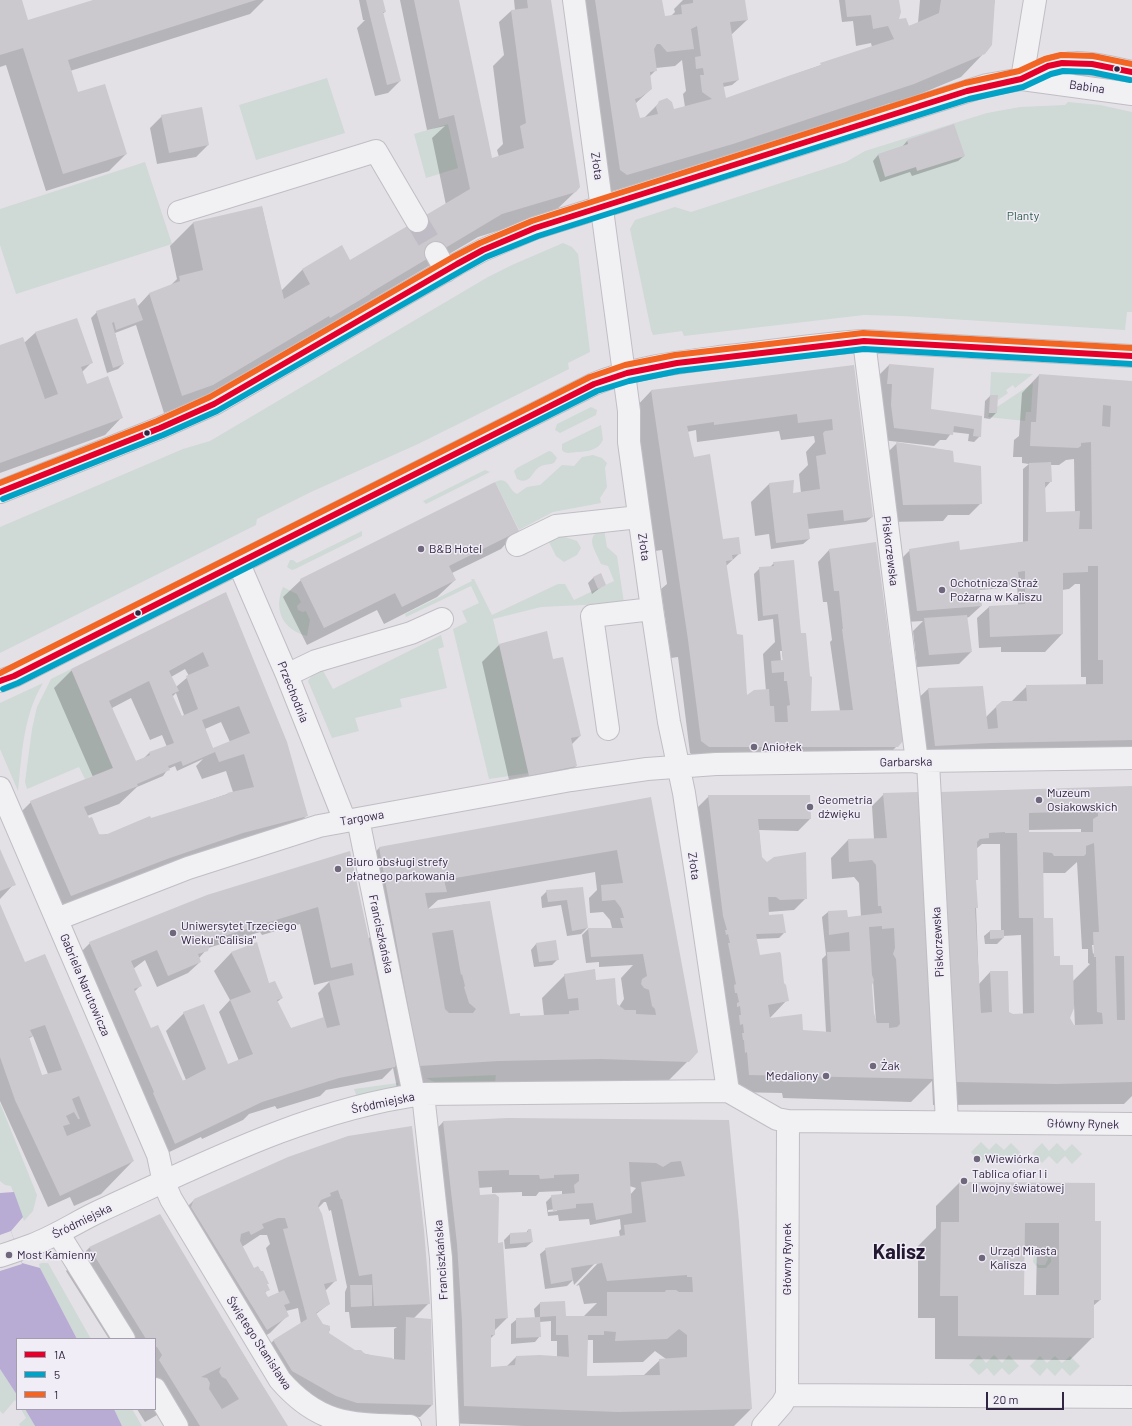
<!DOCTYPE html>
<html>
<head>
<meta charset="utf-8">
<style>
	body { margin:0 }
	#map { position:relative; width:1132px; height:1426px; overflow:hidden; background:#e3e1e6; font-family:Barlow,sans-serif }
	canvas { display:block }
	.legend { position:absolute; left:16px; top:1338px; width:140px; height:72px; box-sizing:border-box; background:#f1edf6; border:1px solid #a49dae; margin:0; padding:5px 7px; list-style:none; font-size:12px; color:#312641 }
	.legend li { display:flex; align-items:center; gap:8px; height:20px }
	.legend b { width:20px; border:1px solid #a49dae }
	.scale { position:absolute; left:986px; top:1392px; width:78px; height:18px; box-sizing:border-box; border:2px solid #312641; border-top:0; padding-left:5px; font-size:12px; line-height:14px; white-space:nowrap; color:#312641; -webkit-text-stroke:3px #f1edf6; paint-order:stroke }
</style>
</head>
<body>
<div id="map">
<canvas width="1132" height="1426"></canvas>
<ul class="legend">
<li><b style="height:5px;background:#e4002b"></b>1A</li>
<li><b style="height:5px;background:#02a2c7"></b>5</li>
<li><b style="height:5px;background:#f26522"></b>1</li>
</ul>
<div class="scale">20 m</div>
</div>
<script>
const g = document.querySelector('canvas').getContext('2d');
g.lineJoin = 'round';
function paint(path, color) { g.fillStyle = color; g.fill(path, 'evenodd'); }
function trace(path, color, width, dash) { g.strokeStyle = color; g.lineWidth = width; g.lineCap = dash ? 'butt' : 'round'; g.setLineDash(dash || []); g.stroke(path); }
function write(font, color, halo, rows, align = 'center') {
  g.font = font + ' Barlow,sans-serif'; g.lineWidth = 3; g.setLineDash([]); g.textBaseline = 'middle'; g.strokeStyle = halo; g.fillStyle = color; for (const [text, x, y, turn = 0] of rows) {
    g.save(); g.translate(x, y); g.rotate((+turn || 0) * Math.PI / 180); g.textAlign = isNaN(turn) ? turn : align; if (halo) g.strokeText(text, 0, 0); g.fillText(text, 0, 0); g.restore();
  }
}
const green = new Path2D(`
	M327,78L345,133L256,160L239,105Z
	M1068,102L1100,105L1132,112V312H1127L1125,330L902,316L864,315L684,336L682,331L653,335L651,330L630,229L635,220L675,207L691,212L846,162L865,151L987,113L1020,107L1065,105Z
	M448,124L458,168L426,178L414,134Z
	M145,162L172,244L16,294L0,245V209Z
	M563,243L572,247L578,254L590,352L568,363L569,369L418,444L311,492L257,519L256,525L0,653V527L183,449L210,441L488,277L512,265Z
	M991,372L1033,374L1015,388L1013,385L1006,390L1008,393L998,400V395H990Z
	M1033,383L1031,412H1026L1025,421L988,417L989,413H997V407Z
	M591,407L597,410L596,415L560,433L555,430L557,424Z
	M601,425L603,440C597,451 589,451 577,452C571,452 566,455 562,450V444Z
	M549,451L552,452L557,458L554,463C550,465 545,464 541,466C531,471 531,486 517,479L514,471L517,468Z
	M593,455L602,458L607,463L605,468L607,487L600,498L601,503L553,512L519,530L495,482C509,475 508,490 517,494L527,487L540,485L562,465L574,466L582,457Z
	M485,470L490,472L426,504L423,501Z
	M604,529L607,547L617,556L624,603L541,607L493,619L529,773L489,779L453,629L467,622L462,611L479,603L471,586L406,617L405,614L472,581L471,579H474L492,615L558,584H565L574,600L614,581L608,566L601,564C595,549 583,536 604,529Z
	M362,531V536L295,569L292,570L287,567L290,560H293L297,563Z
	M562,536L577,541L581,548L577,555L564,562L556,556L549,542L523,556L521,552L548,538Z
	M283,587L297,594L301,602L297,606L298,610L303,612L306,611L310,620L307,636C283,630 273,610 283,587Z
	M441,635L444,647L438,649L447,688L400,699L402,707L355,718L359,731L332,738L308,681L312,675L322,669L333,689Z
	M71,669L113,768L85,779L79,767L27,789L25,782L32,729L37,707L51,679Z
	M43,683C23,716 22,754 18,791L0,749V703Z
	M496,1075L495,1083L440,1085L426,1078Z
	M398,1083L397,1087L393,1089L357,1097L354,1089Z
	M0,1103L37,1195L33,1211L24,1221L11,1186L5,1185L0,1181Z
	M981,1142L989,1150L996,1143L1004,1150L1011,1143L1021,1153L1011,1163L1003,1156L996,1163L988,1155L981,1163L971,1152Z
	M1042,1143L1049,1151L1057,1143L1065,1151L1072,1144L1082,1154L1072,1164L1065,1156L1057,1164L1049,1156L1042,1163L1032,1153Z
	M1040,1250C1048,1250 1052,1254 1051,1262L1046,1268H1038L1033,1262L1034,1254ZM1039,1254H1045L1048,1259L1045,1265H1039L1037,1263V1256Z
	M42,1263H48L91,1339H77L40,1268L39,1264Z
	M979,1355L986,1363L994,1355L1002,1363L1009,1355L1019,1366L1009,1375L1002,1368L994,1376L987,1368L979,1375L969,1365Z
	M1040,1356L1047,1363L1055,1356L1062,1363L1070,1356L1080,1366L1070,1376L1062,1368L1055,1376L1047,1368L1040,1376L1030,1366Z
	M0,1369L17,1395V1403L15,1400L3,1414L0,1411Z
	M21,1409H25L35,1426H20L19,1424L26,1418Z
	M114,1409H132L142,1426H122Z`);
const water = new Path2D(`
	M14,1192L23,1217L11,1231L22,1263L40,1268L77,1339H17V1395L0,1369V1193Z
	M25,1409H114L122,1426H35Z`);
const pier = new Path2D(`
	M11,1231L22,1264L0,1271V1235Z`);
const shadow = new Path2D(`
	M0,0H21L28,22L97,0H264L250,14L70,71L77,94L126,154L109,171L46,191L6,65L0,67Z
	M359,0H382L385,12L382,14L400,81L388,93L375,96L357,28L365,20H363Z
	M400,0H458L491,160L499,157L497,150L503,144L493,66L504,55L499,22L511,11L515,10L514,0H550L576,191L552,214L478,237L352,311L346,317L307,340L306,338L190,407L189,404L164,413L136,325L115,333L123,364L118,369L107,373L91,318L97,312L137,307L149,294L170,286L177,279L170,246L193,223L262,207L281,291L302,270L350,261L446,205L432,138L445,126L427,130Z
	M576,0H661L664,17L671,16L675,12L674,9L683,0H744L747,20L731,35L738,80L732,85L723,87L725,99L872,47L871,43L856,46L853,21L842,22L839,0H898L897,20L909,26L918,23L920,0H995L984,53L961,77L891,106L890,103L715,162L609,192ZM682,60L686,91L683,94L685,107L673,110L660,102L643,119L639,120L635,104L651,89L649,77L656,70V68L675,66Z
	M162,116L208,145L196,157L157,164L150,128Z
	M907,141L964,156L958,161L912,176L910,172L880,182L873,161L878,155L902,147Z
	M76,319L91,363L82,372L86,385L122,417L105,435L0,473V346L24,343L35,333Z
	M889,365L929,410L981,417L980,436L974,442L968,441L969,434L952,432L946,440H940L934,446L882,440L877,377Z
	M853,366L872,517L866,522L808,529L809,539L803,544L771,549L769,534L755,536L751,502L769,484L793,481L792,494L801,493L799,474L808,465L806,452L815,442L814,436L781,440L779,431L697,442L696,430L687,432L693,459L722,540L740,553L726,566L746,698L766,691L763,654L775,642L773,619L758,621L754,574L760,568H769L774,563L800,633L810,712L840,711L830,642L832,640L827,602H823L818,562L829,550L902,741L885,758H697L690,753L678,657L671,658L661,589L667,584L662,550L655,551L634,409L651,391ZM780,651H782L783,661H781Z
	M1039,375L1132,382V751L918,763L910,706L928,689L982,687L986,717L996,707L1011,702L1027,686L1086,685V677H1081L1080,584H1075L1069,589L1062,590V634L1045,652H1001V647L979,648L977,618L989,607L1018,605L1017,579L1006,588L979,590L981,606L969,617L966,618L971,652L959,664L917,667L913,631L923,621L905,622L898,562L910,550L960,551L1023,542V469L1029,464L1022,463V457H1013L1014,440L1019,436L1022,393ZM1074,459L1075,512L1045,513V488L1051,481L1050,465H1059L1066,460Z
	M990,396L996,413L990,419L984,418L985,401Z
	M896,444L952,451L953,463L981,503L969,515H948L943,521L886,522L879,461Z
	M518,531L501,549L452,573L455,580L437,597L384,624L377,610L307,645L283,597L301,580Z
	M601,574L605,584L592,594L588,583L593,578Z
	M225,593L307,815L290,833L53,913L13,820L31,802L93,777L54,688L72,670ZM185,669L189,676L176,687L171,677ZM176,693L184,715L181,717L172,697ZM131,698L150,740L162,735L167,747L149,753L144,758L131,763L112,708ZM221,722L230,742L213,749L205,729ZM203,759L196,766L202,779L226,771L233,792L110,834L99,835L87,816L119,804L137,787L163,776L168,769L175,766L177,771Z
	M499,645L552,660L580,736L571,745L576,766L558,784L512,793L482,662Z
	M1132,787V1096L1124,1104L933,1105L932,1081L911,1102L783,1098L782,1093L731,1092L697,808L709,796L810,819L798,831L759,830L761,857L806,898L794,910L768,912V916L784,933L779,938L756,939L759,956L783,983L787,1000L769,1019L802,1032H826L822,959L826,955L822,917L828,912L847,911V918L861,917L859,883L854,877L832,879L831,858L848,840L874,839L872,806L884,794L928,805ZM1081,829V833H1028V830ZM982,844H1000L1001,931H990L984,936L985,944H997L1003,938V936L1021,935L1023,1015H1013L1008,1012L990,972L979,984L975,881L977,879L976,849ZM1077,862L1082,949H1088V963L1090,964L1072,982L1052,958L1043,917V873H1065ZM1092,945H1094L1095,952L1093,954ZM873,980L876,1022L873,1014L871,985ZM1074,1004L1075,1027L1068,1018Z
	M650,798L688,1061L665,1084L577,1081L475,1083L397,1088L393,1068L382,1079L326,1090L320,1096L277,1109L275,1106L249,1114L243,1120L202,1139L201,1137L163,1155L72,961L90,943L349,852L368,939L374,933L362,866L379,848ZM595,872L597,890L589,898L590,913L603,912L610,920L612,928L610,929H588L582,935L586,963L599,962V967L633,965L621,978L624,999L619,1007L595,981L565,975L542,998L544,1016L519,1017L509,1015L468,904L427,910L438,900ZM300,924L314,985L330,981L318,993L324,1019L291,1029L277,1002L282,998L268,984L256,943L231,953L214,971L230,1000L219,1012L239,1061L228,1065L184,1013L166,1031L186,1080L182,1081L150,1029L134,992L140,986L133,969L145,960L157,987L188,973L200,962L199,958L208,948L260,932L262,935Z
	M0,851L14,884L0,899Z
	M582,888L587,928L581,934L567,936L561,905L542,908L541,897L547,891Z
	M0,906L25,964L133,1161L101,1194L74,1206L70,1197L48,1207L0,1101ZM33,1036L48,1074L42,1076L28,1039Z
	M536,944L558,959L552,965L534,967L531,950Z
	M728,1121L751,1409L734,1426H524L446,1423L426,1140L443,1122ZM629,1186L636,1188L630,1195ZM492,1187V1193L522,1192V1196H536L539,1192L562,1191V1195L552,1196L546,1202L548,1216L558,1215L559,1221L589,1219L590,1225L620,1219L621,1229L619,1231L620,1237L546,1249L540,1254L545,1289L567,1286L573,1280L574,1285L599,1259L601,1260L576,1286L579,1285L584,1304L597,1303L584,1316L565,1317L540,1303L534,1309L535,1318L517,1319L511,1324V1344L535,1342L540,1336V1322L551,1321V1341H557V1357H516L506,1367L490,1368V1339L494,1335V1331L507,1318L497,1244L479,1196L478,1188ZM557,1209V1211L548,1212V1210ZM587,1340H593V1363L643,1362L655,1351L666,1359L660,1360L644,1375L586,1377Z
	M348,1137L429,1303L414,1318L432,1405L420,1417L382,1415L339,1420L262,1352L273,1341L301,1324L298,1308L286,1311L288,1315L270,1333L248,1346L177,1217L195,1199ZM324,1202H326L329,1211L331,1210L347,1287L345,1292V1312H349L351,1328L397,1327L394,1329V1361L354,1351L328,1334L330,1329L327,1325H322L316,1314L329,1304L325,1291L336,1280L318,1208ZM260,1235H267L270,1244L266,1248L279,1293L268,1298L265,1293L268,1289L254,1270L242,1247Z
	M959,1183L1094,1222L1100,1300L1093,1306V1337L1070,1360L935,1359V1318H918V1246L936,1228V1206ZM1023,1246H1037L1036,1296H1023Z
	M159,1216L287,1426H171L162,1412L145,1422L137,1409H155V1339H109L66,1271L89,1248Z
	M528,1230L532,1242L526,1247L505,1249L504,1240L510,1234L526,1233Z`);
const building = new Path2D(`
	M0,0H22L28,20L93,0H256L68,60L78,92L105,84L127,154L63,174L23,48L0,55Z
	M366,0H383L386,12H383L401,81L387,85Z
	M414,0H459L492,158L524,148L520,126L526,123L511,10L528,8L527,0H551L580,187L576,192L502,214L370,293V294L330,318L329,316L213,385L182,396L149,293L180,281L179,276L203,270L193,222L262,206L284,299L310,284L302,269L342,245L350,260L470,189L454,115L439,119Z
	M595,0H662L665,16L682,14L681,5L693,3V0H745L748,20L730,22L739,80L723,83L726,98L791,75L821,65L820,63L894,39L888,26L873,29L871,15L847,17L845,0H899L901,12L899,19L906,18L909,26L939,13L941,0H995L992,45L985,54L914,84L733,144L627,175L620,170ZM697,26L701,56L695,57L696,69L703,68L704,75H700L702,92L712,99L674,109L672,102L667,98L659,101L656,107L658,114L640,118L635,99L641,97L652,89L650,72L657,71L654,49L657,44H660L667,52L694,49L691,29Z
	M202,107L209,145L169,153L161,115Z
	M954,124L965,156L917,171L916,167L885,177L878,154L908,144L907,140Z
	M135,298L143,320L116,330L114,322L112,323L124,364L113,368L96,311Z
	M77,318L93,363L81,367L87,384L108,376L123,418L0,463V345L23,337L45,399L58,394L35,332Z
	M889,364L934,368L931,409L982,416L981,437L973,436L974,429L954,426L953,435L894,428L891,405L892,384H887Z
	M854,365L873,517L844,521L843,510L807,514L810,539L776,543L769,483L794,480L793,493L820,489L816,456L826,454L823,433L825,431L833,430L832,419L798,423L797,414L714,425V422L687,426L694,457L710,454L723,539L739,537L741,554L732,555L733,560L726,561L737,634L743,635L747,695L754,690L769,689L770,706H774L775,722H788L787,706L790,705L787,681H784V672L772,673L771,661L783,660L778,614L763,616L759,567L774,566L773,562L794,560L801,633H806L810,676L812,677L811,711L853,710L842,629H843L839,591H834L829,549L876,542L903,741L898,747H709L701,741L688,640L651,390Z
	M1039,374L1132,381V740L990,743L935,746L928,688L983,686L988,729L998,728L996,706L1002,701H1027L1026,685L1103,684V660H1098V566H1088V572L1063,573V634L990,637L989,606L1025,604V571L1018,572L1019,579H1012V583L979,585L982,606L917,611L909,549L959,541L960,550L1028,541L1029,463L1051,462L1052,482H1045L1046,512L1080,511L1079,529H1092L1091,442L1081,443V446L1078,448L1030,446L1031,422H1036ZM1103,405L1111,406L1110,427L1102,426Z
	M990,395H998L997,413H989Z
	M896,442L953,451L954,462L981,466L982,504L903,505Z
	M495,482L519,531L449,566L456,580L402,607L395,593L324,628L300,579Z
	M601,573L606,585L598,589L593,577Z
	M226,592L287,742L308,816L243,833L167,859L71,896L30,801L113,768L71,669ZM203,652L209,666L186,676L198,709L182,716L172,694L179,691L169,671ZM149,681L174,743L149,752L150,755L136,761L109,701ZM239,706L250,733L213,748L202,720ZM215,752L219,762L244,754L254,787L227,793L228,794L151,818L150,816L105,835L99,834L92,817L89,818L84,807L138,786L137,784L170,770L168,766L181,761L183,766Z
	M967,615L972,652L929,655L924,618Z
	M547,631L553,659L563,657L581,736L571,738L577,766L529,776L499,644Z
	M1132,786V1082L1056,1084L956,1082L940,792ZM1098,811V816L1093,819V832H1029V813ZM1005,832V833H1017L1019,918H1033L1034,1013L1013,1014L1009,1012L1008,971H990L992,1012L981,1013L975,908H978L976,880H978L977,842L980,839L989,838V833ZM1094,843L1099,932H1093L1094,957H1096L1097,1012L1102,1013L1103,1024L1074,1025L1070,1018L1074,1008L1073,965H1060V956H1054L1053,918H1044L1043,852L1052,853L1054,856H1084L1086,854V846ZM1115,956H1124L1125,1020H1117Z
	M919,792L935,1079L749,1075L747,1052L745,1053L744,1040H743L742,1033H744L743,1024L740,1025L739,1015H741L740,1006L737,1007V1003L739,1002L737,993H735L734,985L736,984L728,943H730L728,934L726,935L725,930H727L723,916L708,795H810L811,819H758L762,857L767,862L774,857L806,852L807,899L780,900L776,897H768L769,915L783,914L786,933L756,934L760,955L780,952L781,954L784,983L786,985L789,1001L768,1005L770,1018L802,1014L803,1030L831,1032L827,952L850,951L849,932L829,935L828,911L847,910L848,917L882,913L881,906H878L876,865L872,860L849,862L848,839L887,838L883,793ZM882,926V929L894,928L895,948L893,954L896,959L900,1024L897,1027L889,1028V1023H877L874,1013L872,985L874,980L872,975L869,927Z
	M651,797L698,1052L689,1062L601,1059L498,1061L419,1066L379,847ZM617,850L623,883L601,885L602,901L615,900L621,908L624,918H620L623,928H588L591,957L643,954L647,976L642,979L641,984L644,988L649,990L652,1006L655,1009L656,1015L636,1014V1010H625L617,1004L615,978L596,980L595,969L564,974L568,999L578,998L579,1010L569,1011V1014L520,1016V1013L510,1014L490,901L428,909L425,893L447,892L444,880ZM453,930L461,975L462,974L465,986L464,987L469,1003L476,1009L473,1013H449L445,1009L432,933Z
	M0,849L16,885L0,891Z
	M350,851L396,1065L395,1067L339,1078L262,1102L175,1144L153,1093L154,1092L89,942L207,895ZM318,907L331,968L352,963L354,975L329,981L340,1025L327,1028L324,1017L291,1028L277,1000L283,998L275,981L269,983L257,942L231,952L251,992L230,1000L253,1054L228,1064L204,1004L183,1012L206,1069L183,1081L158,1025L151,1028L134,989L142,986L131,961L157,950L168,976L201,962L198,954L208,951L211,940Z
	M583,887L588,928L572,931L567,900L548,902L546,890Z
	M0,904L25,962L45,954L134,1161L60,1196L15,1100L0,1057ZM45,1025L62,1070L42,1075L29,1037L33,1036L30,1030ZM79,1096L91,1126L67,1136L63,1126L70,1124L66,1116L74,1112L78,1119H80L72,1099Z
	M990,930H1004V938L990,939Z
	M556,940L559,960L539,962L536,943Z
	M508,1118L729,1120L739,1222L752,1409L618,1412L464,1406L462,1321L457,1244L443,1121ZM681,1161L685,1176L641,1182L646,1222L624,1225L625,1235L545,1248L551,1284L573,1280L571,1268L602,1263L607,1281L687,1275V1277H692L693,1292H679L676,1290H666L665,1292H607V1316H566L565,1301L540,1302V1317L556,1316V1335H568L569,1357L540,1355L516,1356L515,1365L491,1367V1335H495V1319L508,1318L503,1242L498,1243L499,1197L495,1194L480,1195L478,1171L509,1170V1175H539L540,1179L554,1178V1175L579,1174V1181L574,1185L575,1193L551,1195L553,1211L576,1208V1204L593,1203L596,1220L632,1213L629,1162L656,1163L663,1167L671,1162ZM679,1329L687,1335V1357L659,1359L660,1375L587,1376L588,1335H604V1331L616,1332L615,1341L667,1339Z
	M412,1126L424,1230L430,1304L374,1306L372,1274L359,1276L342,1199H341L338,1190L330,1193L331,1196L321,1200L318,1206L322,1214L337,1281L324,1284L330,1304L316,1313L323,1324L330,1326L329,1333L355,1350H361L365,1354L392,1358L393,1359L405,1360L406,1317L431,1319L433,1405L357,1403L336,1396L292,1371L273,1340L307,1319L283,1229L288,1228L285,1218H278L262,1224L264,1228L251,1235L249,1231L241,1234L240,1241L254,1268L258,1266L261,1271H263L269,1284H267L270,1290L265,1292L268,1297L284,1290L290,1303L284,1305L289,1316L267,1330L191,1207L194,1199L288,1157L348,1136Z
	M959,1182L1095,1183V1221H1101V1300H1094V1338L958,1336V1296H940L941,1222H959ZM1025,1223H1059V1295H1024Z
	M160,1214L253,1370L288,1426H200L159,1360L162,1355L157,1347H155V1339H146L89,1247ZM221,1367L219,1372L222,1377L226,1379L239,1399L222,1409L209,1389L210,1383L207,1378L201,1377Z
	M528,1229H531L533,1242L510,1244V1233L528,1232Z
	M350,1285H372V1306L351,1307Z
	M540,1317L541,1337L516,1338V1318Z`);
const minorTunnel = new Path2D(`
	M417,221L436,253`);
const minor = new Path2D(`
	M574,0L629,411V442L652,609L669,722L684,793L728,1091
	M1022,79C1063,56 1088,62 1132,72
	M1022,79L1035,0
	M179,212L376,151L417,221
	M436,253L446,271
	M864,341L917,762
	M0,492L160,428L214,404L457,264L483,250L535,228L987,85L1022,79L1132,94
	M517,545L556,526L639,517
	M239,564L287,675L345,821
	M287,675L316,661L411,633L442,619
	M0,681L14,676L594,384C637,366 682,362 728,356C773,351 818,344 864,341L1132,356
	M608,729L592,616L652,609
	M928,762L947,1122
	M0,788L158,1155L164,1183L171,1199L280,1380C320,1426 351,1424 410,1426
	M358,819L414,1095
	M57,919L188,868L319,826L571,780L647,769L716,764L1132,758
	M423,1094L441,1258L448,1426
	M58,1233L124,1339
	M0,1256C10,1253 21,1249 32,1245C56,1236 78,1221 102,1210C205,1163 310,1109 423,1094L728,1091L777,1119L788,1121L1132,1124
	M155,1389L177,1426
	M787,1395L1132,1397
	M763,1426L782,1404L787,1395L788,1121`);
const bus1 = new Path2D(`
	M0,492L160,428L214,404L457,264L483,250L535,228L967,91L1021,79L1048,66L1062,63L1092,64L1132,72
	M0,681L14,676L594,384L627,373L677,363L864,341L1132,356`);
const bus2 = new Path2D(`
	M3,499L163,435L217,411L461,271L486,257L538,236L969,99L1023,87L1051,74L1063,71L1091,72L1130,80
	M3,689L18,683L597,391L629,381L678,371L864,349L1132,364`);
const bus3 = new Path2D(`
	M0,483L157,421L210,397L453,257L480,243L532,221L965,83L1019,71L1045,59L1061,55L1093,56L1132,64
	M0,673L590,377L625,365L675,355L863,333L1132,348`);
const markers = [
	[1117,69,3.5,"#312641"],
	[147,433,3.5,"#312641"],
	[421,549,4,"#6f677b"],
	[942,590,4,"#6f677b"],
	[138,613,3.5,"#312641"],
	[754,747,4,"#6f677b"],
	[1039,800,4,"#6f677b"],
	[810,807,4,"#6f677b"],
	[338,869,4,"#6f677b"],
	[173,933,4,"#6f677b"],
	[873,1066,4,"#6f677b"],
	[826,1076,4,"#6f677b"],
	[977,1159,4,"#6f677b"],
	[964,1181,4,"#6f677b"],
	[9,1255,4,"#6f677b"],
	[982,1258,4,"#6f677b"]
];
const streetNames = [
	["Babina",1087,87,8],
	["Złota",597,166,82],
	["Złota",644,547,82],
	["Piskorzewska",890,551,83],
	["Przechodnia",293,692,68],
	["Garbarska",906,762,-1],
	["Targowa",362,818,-10],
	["Złota",694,866,82],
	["Franciszkańska",381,934,78],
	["Piskorzewska",938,942,-93],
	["Gabriela Narutowicza",85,985,67],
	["Śródmiejska",383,1103,-12],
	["Główny Rynek",1083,1124,1],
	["Śródmiejska",82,1221,-26],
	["Główny Rynek",787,1259,-90],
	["Franciszkańska",441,1260,-94],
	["Świętego Stanisława",259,1343,57]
];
const parkNames = [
	["Planty",1023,216]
];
const poiNames = [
	["B&B Hotel",429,549],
	["Ochotnicza Straż",950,583],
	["Pożarna w Kaliszu",950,597],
	["Aniołek",762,747],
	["Muzeum",1047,793],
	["Osiakowskich",1047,807],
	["Geometria",818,800],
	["dźwięku",818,814],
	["Biuro obsługi strefy",346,862],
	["płatnego parkowania",346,876],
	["Uniwersytet Trzeciego",181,926],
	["Wieku \"Calisia\"",181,940],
	["Żak",881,1066],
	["Medaliony",818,1076,"right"],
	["Wiewiórka",985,1159],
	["Tablica ofiar I i",972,1174],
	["II wojny światowej",972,1188],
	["Urząd Miasta",990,1251],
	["Kalisza",990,1265],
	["Most Kamienny",17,1255]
];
const townNames = [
	["Kalisz",899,1252]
];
paint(green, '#cfd9d6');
paint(water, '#b8acd4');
paint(pier, '#e3e1e6');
paint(shadow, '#0003');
paint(building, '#cbc8ce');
trace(minorTunnel, '#bfbcc5', 22, [22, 11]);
trace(minor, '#c0bec4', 24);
trace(minor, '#f1f0f3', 22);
trace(bus1, '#e4002b', 6);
trace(bus2, '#02a2c7', 6);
trace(bus3, '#f26522', 6);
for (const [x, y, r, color] of markers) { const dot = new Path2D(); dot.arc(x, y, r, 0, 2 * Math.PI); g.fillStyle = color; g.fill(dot); trace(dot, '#f1edf6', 1.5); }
write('12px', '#312641', '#f1edf6', streetNames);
write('12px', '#325e4c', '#f1edf6', parkNames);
write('12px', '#312641', '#f1edf6', poiNames, 'left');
write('bold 20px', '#231831', '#f1edf6', townNames);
</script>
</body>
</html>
